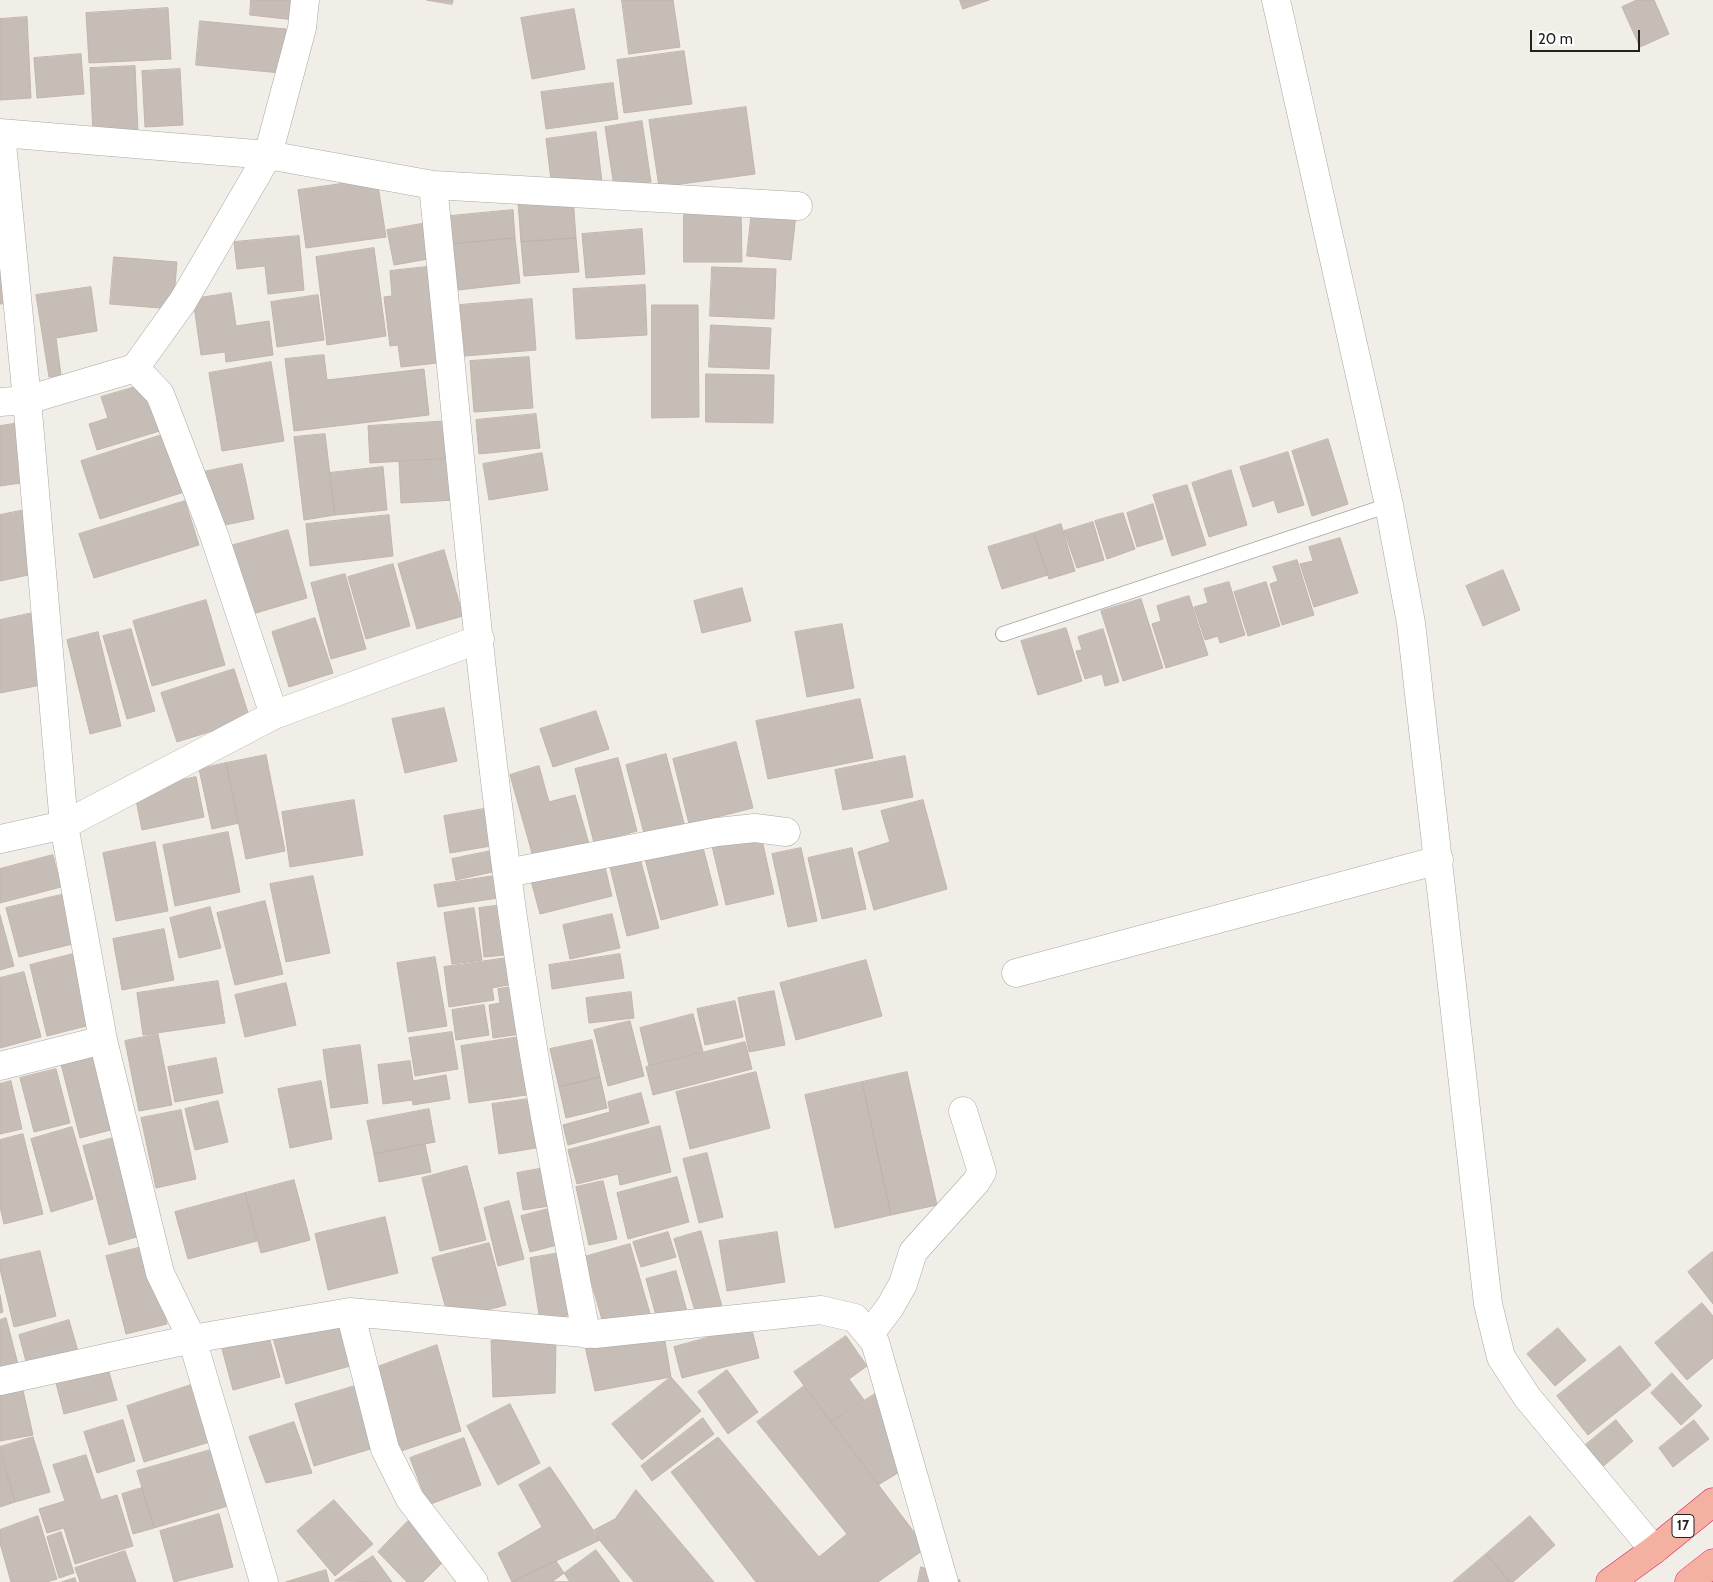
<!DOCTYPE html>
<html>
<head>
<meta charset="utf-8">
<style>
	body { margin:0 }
	#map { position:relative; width:1713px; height:1582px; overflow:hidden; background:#f1eee7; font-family:Cabin,sans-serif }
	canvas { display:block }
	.scale { position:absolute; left:1530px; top:30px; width:110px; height:22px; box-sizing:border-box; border:2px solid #212121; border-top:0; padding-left:6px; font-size:15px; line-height:18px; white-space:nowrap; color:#212121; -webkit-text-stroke:4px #fff; paint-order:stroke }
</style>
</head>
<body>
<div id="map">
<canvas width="1713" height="1582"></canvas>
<div class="scale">20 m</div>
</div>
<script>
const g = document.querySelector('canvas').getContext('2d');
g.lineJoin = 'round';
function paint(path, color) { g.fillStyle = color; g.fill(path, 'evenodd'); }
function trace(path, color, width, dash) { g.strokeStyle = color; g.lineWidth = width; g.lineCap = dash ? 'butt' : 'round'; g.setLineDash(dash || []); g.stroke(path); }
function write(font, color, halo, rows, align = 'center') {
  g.font = font + ' Cabin,sans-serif'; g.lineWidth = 5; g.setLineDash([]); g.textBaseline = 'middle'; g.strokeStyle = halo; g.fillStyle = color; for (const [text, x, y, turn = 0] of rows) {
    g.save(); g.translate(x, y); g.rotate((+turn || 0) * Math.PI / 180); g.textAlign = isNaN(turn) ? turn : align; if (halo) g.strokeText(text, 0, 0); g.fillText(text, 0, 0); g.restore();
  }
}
const building = new Path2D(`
	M251,0H297L295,20L250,15Z
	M427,0H453L452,4Z
	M622,0H673L680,47L629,54Z
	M960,0H989L963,9Z
	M1637,0H1654L1669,34L1640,47L1622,7Z
	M168,8L171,59L89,63L86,13Z
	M574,9L585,69L532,79L521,18Z
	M27,17L31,98L0,100V19Z
	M200,21L286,29L281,73L196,65Z
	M684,51L692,104L624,113L617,60Z
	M81,54L84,94L37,98L34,58Z
	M135,66L138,133L93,135L90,68Z
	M180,69L183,125L145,127L142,71Z
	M613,83L618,119L546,129L541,92Z
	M746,107L755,174L659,187L649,120Z
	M642,121L651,182L614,187L605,127Z
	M596,132L602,182L552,188L546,139Z
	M377,179L386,237L306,248L298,190Z
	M573,197L576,238L521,242L518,202Z
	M684,209H741L742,262H684Z
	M513,210L515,238L453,244L450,216Z
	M752,210L796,214L791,260L747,256Z
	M427,223L434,258L394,265L387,230Z
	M642,229L645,274L586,278L582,234Z
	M299,236L304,290L268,294L265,266L237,269L234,242Z
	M515,238L520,283L458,290L453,244Z
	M576,238L579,272L524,276L521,242Z
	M374,248L386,336L327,345L316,257Z
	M0,251L10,303L0,304Z
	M114,257L177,262L173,309L110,304Z
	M435,266L446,362L401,367L398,345L390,346L384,297L392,296L390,271Z
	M712,267L776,269L774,319L710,316Z
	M645,285L647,335L576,339L573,289Z
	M91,287L97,331L56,338L61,375L49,377L36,295Z
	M231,293L236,326L269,321L273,355L226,362L225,352L201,355L193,299Z
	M318,295L324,340L277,347L271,302Z
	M532,299L536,350L465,356L460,305Z
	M652,305H698L699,417L652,418Z
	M711,325L771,328L769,369L709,367Z
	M324,355L327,380L424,369L429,415L294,431L285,359Z
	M529,357L533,408L474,412L470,361Z
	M271,362L284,441L222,451L209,373Z
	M706,374L774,375L773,423L706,422Z
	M142,385L148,406L155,404L163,430L97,450L89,424L108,418L101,397Z
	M536,414L540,448L479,454L476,420Z
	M451,421L453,458L370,463L368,426Z
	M20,423L28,482L0,486V426Z
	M165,434L184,492L100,519L81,461Z
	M325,434L335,515L304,520L294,437Z
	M1328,439L1348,504L1312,516L1292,451Z
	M1288,452L1304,505L1278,513L1274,500L1253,507L1240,467Z
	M542,453L548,490L489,500L483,464Z
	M453,458L456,500L401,503L399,462Z
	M242,464L254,519L215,527L203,472Z
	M383,467L387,510L335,515L329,473Z
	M1231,470L1247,525L1209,537L1192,483Z
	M1187,485L1206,545L1172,556L1153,495Z
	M185,501L199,545L94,578L79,534Z
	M1153,504L1163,539L1137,547L1127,513Z
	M25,510L38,573L0,581V515Z
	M1123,513L1135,549L1107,559L1095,521Z
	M389,515L393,556L310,566L306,524Z
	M1093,522L1104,560L1077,568L1064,531Z
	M1061,524L1075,571L1049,579L1034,533Z
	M288,530L307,598L249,615L230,546Z
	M1034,533L1048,575L1002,589L988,547Z
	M1340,538L1358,593L1314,607L1300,564L1313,561L1309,547Z
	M444,550L463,616L417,629L398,564Z
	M1297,560L1314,615L1282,625L1270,584L1278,581L1273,567Z
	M393,564L410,626L366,639L348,577Z
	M1503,570L1520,610L1483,626L1466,586Z
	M345,574L366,649L331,659L311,583Z
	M1229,582L1245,635L1220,643L1218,636L1205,640L1194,607L1208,603L1204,589Z
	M1266,582L1280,626L1248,636L1234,592Z
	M742,588L751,621L702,633L694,601Z
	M1189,596L1208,655L1166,668L1152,624L1161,621L1157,606Z
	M1141,599L1163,668L1123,681L1101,611Z
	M206,600L225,665L152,686L133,621Z
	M33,613L46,684L0,693V620Z
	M315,618L333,673L289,687L272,632Z
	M842,624L854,688L807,697L795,632Z
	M1066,628L1082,681L1038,695L1021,641Z
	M131,629L155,711L127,719L103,636Z
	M1103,629L1119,682L1105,686L1102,674L1085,679L1076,651L1082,650L1078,637Z
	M98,632L121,726L90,734L67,640Z
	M234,669L250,719L177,742L161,693Z
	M860,699L873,758L768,779L756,721Z
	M444,708L457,761L405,773L392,719Z
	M596,711L609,749L553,767L540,729Z
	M736,742L753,808L689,824L673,759Z
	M666,754L685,827L645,837L626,765Z
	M266,755L285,851L246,859L226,763Z
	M905,756L913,797L843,810L835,770Z
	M618,758L637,831L594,843L575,769Z
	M226,763L239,823L212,829L199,769Z
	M539,766L549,802L575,795L589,844L534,860L510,775Z
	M196,777L204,817L142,830L134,790Z
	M354,800L363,855L290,867L282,812Z
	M923,800L947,889L874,910L858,852L890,842L881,811Z
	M495,807L502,844L450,853L444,816Z
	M228,832L240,892L175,906L163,845Z
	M761,835L774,894L726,905L712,846Z
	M701,840L718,905L661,920L644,855Z
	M155,842L168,911L116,921L103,853Z
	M801,848L817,921L788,927L772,854Z
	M852,848L866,909L822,919L808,858Z
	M496,850L501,870L456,880L452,859Z
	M638,851L659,928L627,936L608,859Z
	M53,855L61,887L0,903V869Z
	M603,859L612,896L540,914L530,877Z
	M501,875L505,897L438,907L434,885Z
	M313,876L330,953L286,962L270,884Z
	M69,893L81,942L19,957L6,908Z
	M265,901L283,974L235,985L217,913Z
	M511,904L516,954L484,957L479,908Z
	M210,907L221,948L179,958L170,918Z
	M474,908L482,960L452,964L444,913Z
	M612,914L620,948L570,959L563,925Z
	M0,915L14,966L0,970Z
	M164,929L174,980L122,990L113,939Z
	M81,952L98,1023L47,1036L30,965Z
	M620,954L624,978L552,989L549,965Z
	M435,957L447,1026L408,1032L397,963Z
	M514,957L518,983L492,988L494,1000L449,1007L444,967Z
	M866,960L882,1016L796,1040L780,983Z
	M24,972L41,1037L0,1048V978Z
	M218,981L225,1023L143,1035L137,993Z
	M286,983L296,1025L245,1037L235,995Z
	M521,986L528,1033L493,1038L489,1005L500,1003L498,989Z
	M774,991L785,1045L749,1052L738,998Z
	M631,992L634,1018L589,1023L586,998Z
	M735,1001L743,1037L705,1045L697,1009Z
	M484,1005L489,1035L456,1040L452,1010Z
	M693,1014L703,1052L649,1066L640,1028Z
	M630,1021L644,1076L608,1086L594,1030Z
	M452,1032L458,1069L415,1076L409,1038Z
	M158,1034L172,1105L139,1111L125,1041Z
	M526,1036L534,1094L469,1103L461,1046Z
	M592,1040L600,1077L559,1087L550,1049Z
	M745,1042L752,1069L653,1095L646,1067Z
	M360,1045L368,1103L331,1108L323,1050Z
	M100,1054L118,1128L80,1138L61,1064Z
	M216,1058L223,1093L175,1102L168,1067Z
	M410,1061L413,1081L446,1075L450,1099L413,1105L412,1100L383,1104L378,1065Z
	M56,1069L70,1123L34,1132L20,1078Z
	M756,1072L770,1128L690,1149L676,1092Z
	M907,1072L937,1205L891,1215L862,1082Z
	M600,1077L607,1108L566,1118L559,1087Z
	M11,1081L22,1129L0,1134V1084Z
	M321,1081L332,1139L290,1148L278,1089Z
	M862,1082L891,1215L835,1228L805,1095Z
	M641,1093L649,1123L568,1145L563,1125L610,1112L608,1102Z
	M535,1098L542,1147L499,1154L492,1104Z
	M218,1101L228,1142L195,1150L185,1109Z
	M429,1109L435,1142L374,1154L367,1121Z
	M181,1110L196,1179L156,1188L141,1118Z
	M660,1126L671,1172L620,1185L618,1174L577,1184L568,1150Z
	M72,1127L93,1199L51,1212L31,1139Z
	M23,1134L43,1214L4,1224L0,1207V1140Z
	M117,1137L143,1235L109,1245L83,1146Z
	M425,1144L431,1172L379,1182L374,1154Z
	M707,1153L723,1217L699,1223L683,1159Z
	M467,1166L486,1240L440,1251L422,1178Z
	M550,1167L556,1205L523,1210L517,1173Z
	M677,1177L689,1222L628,1239L617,1193Z
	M294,1180L310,1240L261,1253L245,1193Z
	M603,1181L617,1239L589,1245L576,1187Z
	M245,1193L257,1241L188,1259L175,1212Z
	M509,1201L524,1259L498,1266L484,1208Z
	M556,1207L565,1243L530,1252L521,1216Z
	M385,1217L398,1273L328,1290L315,1234Z
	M701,1231L723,1310L697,1318L674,1239Z
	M668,1232L676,1257L641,1267L633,1242Z
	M777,1232L785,1282L727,1291L719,1241Z
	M489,1243L506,1305L449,1320L432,1258Z
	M630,1244L651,1317L605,1330L584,1257Z
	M146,1246L167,1324L126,1334L106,1256Z
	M40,1251L56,1316L14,1327L0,1269V1260Z
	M566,1252L577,1314L540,1321L530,1258Z
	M1712,1252H1713V1304L1688,1272Z
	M676,1271L688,1315L658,1323L646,1279Z
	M0,1295L3,1312L0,1313Z
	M1702,1303L1713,1316V1358L1687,1380L1655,1343Z
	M6,1318L19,1368L0,1373V1320Z
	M69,1320L79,1355L28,1369L19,1335Z
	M337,1320L350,1366L286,1384L273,1338Z
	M751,1326L759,1358L682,1378L674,1347Z
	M1558,1328L1586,1360L1555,1386L1527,1354Z
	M664,1335L671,1377L595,1391L585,1346Z
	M846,1336L867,1366L849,1379L864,1400L831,1422L794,1372Z
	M269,1337L280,1377L233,1390L222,1349Z
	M556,1340L555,1393L493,1397L491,1341Z
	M437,1345L461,1431L398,1452L372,1369Z
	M1620,1346L1651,1385L1588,1435L1557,1396Z
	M107,1365L117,1400L64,1414L55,1379Z
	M727,1370L758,1412L728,1434L698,1392Z
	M1672,1373L1702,1406L1681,1425L1651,1393Z
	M671,1377L701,1411L642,1460L612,1424Z
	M194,1384L213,1441L144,1462L127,1406Z
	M22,1386L33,1435L0,1441V1390Z
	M355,1386L374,1448L314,1466L295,1404Z
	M804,1386L926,1548L878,1582H756L671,1472L718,1437L819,1557L847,1534L757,1422Z
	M878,1392L921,1459L878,1485L831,1422Z
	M510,1404L540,1463L498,1485L467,1426Z
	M703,1418L714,1434L652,1481L641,1466Z
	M123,1420L135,1461L97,1473L84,1432Z
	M1616,1420L1633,1441L1600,1469L1583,1447Z
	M1694,1420L1709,1439L1673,1467L1659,1448Z
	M294,1422L312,1473L266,1483L249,1437Z
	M33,1437L50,1492L15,1502L0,1447Z
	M464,1438L481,1485L428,1505L410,1458Z
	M214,1449L231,1505L154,1528L137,1471Z
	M0,1451L15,1502L0,1507Z
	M86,1455L101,1500L117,1495L133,1546L75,1564L64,1528L47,1533L39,1509L65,1501L53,1465Z
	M550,1467L600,1540L512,1582L498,1553L542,1527L519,1485Z
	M142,1488L154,1528L133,1534L122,1494Z
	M636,1490L714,1582H634L592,1531L615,1519Z
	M334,1500L373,1544L335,1576L297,1531Z
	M219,1514L233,1567L174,1582L160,1531Z
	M38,1516L57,1579L46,1582H11L0,1543V1530Z
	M1530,1516L1555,1545L1513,1582H1510L1486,1554Z
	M408,1521L446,1559L423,1582H407L378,1552Z
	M61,1532L74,1573L59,1578L47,1537Z
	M596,1550L620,1582H552Z
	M125,1551L136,1582H80L75,1568Z
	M1486,1554L1510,1582H1453Z
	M373,1556L392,1582L335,1581Z
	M556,1561L570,1582H512Z
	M921,1567L960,1580V1582H918Z
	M326,1570L329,1582H286Z
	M75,1578L76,1582H62Z`);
const service = new Path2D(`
	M1003,634L1389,505`);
const minor = new Path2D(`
	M1276,0L1389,505L1411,623L1488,1304L1501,1357L1527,1397L1654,1550
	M0,133L268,155L433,185L798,206
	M433,185C462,469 485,754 531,1036C547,1136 568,1235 586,1334
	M135,368L160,394L214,535L274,715
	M0,402L27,400L1,133
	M0,839L64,825L274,715L480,639
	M507,873L717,832L755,828L786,832
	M1016,973L1439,860
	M0,1066L103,1040
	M350,1312L595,1334L821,1310L855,1318L875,1342L944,1582
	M869,1335L890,1307L903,1284L913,1252L976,1182L982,1172L963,1111
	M0,1381L192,1339L350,1312L385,1449L410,1499L474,1582
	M264,1582L192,1339L160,1273L103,1040L64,825L27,400L135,368L183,301L268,155L302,28L305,0`);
const trunk = new Path2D(`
	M1610,1582L1654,1550L1713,1502
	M1689,1582L1713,1563`);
const shields = [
	[1683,1526,22]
];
const shieldNames = [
	["17",1683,1526]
];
paint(building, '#c6bdb6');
trace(building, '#c3b4a9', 1);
trace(service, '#a8a8a8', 16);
trace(minor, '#a8a8a8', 29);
trace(trunk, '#df2469', 29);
trace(service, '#fff', 14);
trace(minor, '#fff', 28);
trace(trunk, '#f4b0a0', 28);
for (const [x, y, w] of shields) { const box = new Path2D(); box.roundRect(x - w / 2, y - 11.5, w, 23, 4); g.fillStyle = '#fff'; g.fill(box); trace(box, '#212121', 1); }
write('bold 14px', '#212121', null, shieldNames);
</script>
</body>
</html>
